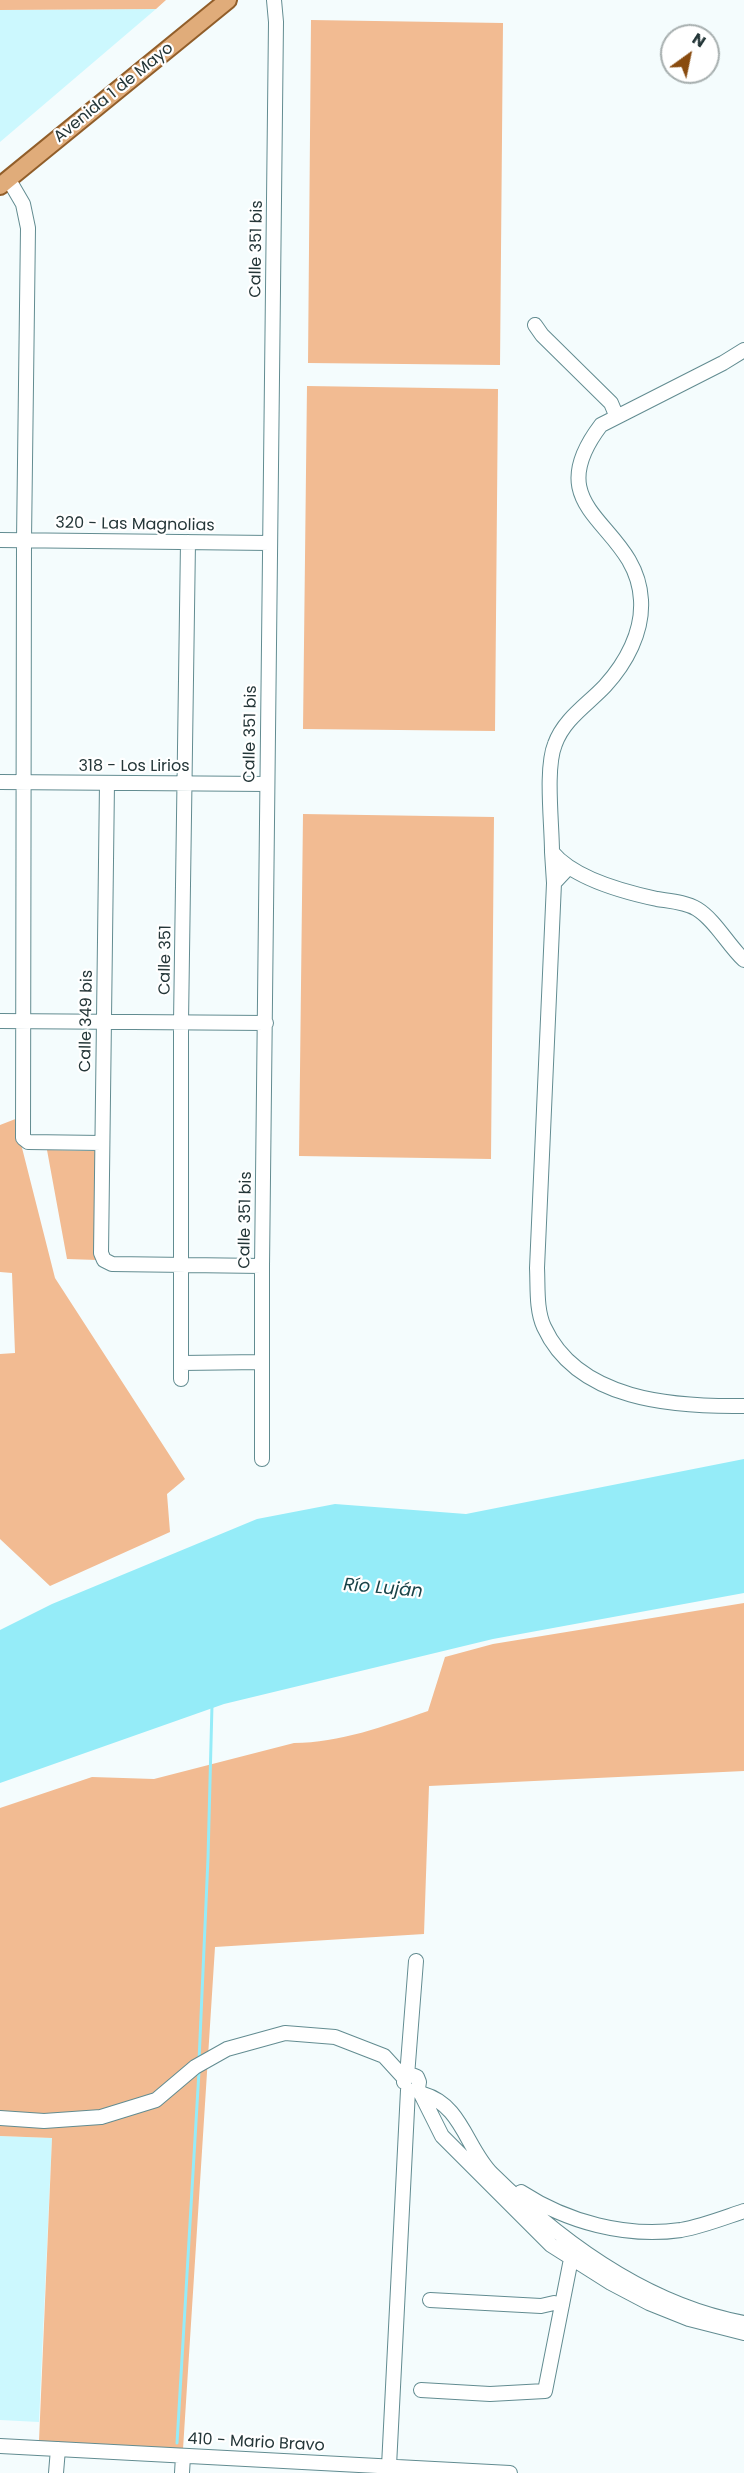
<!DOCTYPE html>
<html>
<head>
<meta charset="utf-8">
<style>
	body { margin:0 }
	#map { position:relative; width:744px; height:2473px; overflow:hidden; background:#f4fcfd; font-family:Poppins,sans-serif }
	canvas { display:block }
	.north { position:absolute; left:660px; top:24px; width:60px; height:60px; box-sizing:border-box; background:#fff; border:2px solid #a7afaf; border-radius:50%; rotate:33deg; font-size:16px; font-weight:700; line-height:24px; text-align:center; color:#243638 }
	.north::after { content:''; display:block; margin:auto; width:21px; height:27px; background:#894b0f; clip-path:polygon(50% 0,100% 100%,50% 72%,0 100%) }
</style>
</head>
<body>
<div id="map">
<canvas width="744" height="2473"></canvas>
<div class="north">N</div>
</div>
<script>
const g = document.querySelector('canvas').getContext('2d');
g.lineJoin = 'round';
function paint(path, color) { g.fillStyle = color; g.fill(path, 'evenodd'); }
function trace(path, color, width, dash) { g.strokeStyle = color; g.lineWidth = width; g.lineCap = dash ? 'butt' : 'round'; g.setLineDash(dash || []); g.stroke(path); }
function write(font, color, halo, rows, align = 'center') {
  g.font = font + ' Poppins,sans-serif'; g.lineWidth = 4.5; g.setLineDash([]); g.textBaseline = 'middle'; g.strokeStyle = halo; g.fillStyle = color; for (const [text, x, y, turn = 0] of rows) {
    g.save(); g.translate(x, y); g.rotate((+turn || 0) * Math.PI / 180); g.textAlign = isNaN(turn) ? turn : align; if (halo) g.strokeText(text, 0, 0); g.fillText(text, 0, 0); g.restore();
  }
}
const built = new Path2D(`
	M156,9L0,142V10Z
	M0,2136L52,2138L39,2422L0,2420Z`);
const green = new Path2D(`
	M0,0H166L156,9L0,10Z
	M311,20L503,23L500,365L308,363Z
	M307,386L498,389L495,731L303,729Z
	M303,814L494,817L491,1159L299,1156Z
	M18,1118L19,1136L55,1278L185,1479L167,1494L170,1532L50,1586L0,1539V1354L15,1353L12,1273L0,1272V1125Z
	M47,1150L98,1151L97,1260L67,1259Z
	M744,1603V1771L429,1786L424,1934L215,1947L183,2449L39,2441L52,2138L0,2136V1808L92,1777L154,1779L294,1743C339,1743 385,1726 428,1711L445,1657L493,1644Z`);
const water = new Path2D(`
	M744,1459V1593L493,1639L224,1704L0,1783V1630L52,1604L257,1519L335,1504L466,1514Z`);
const stream = new Path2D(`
	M199,2061L208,1858L212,1705
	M177,2443L199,2071`);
const minor = new Path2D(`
	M9,180L23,204L28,228L24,540L23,1138L28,1142L102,1143
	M535,325L542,335L611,403L616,415
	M0,540L270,543
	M0,782L267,784
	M107,783L101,1253L104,1260L112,1264L262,1266
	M552,852C552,824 545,768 555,744C564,719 587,705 605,686C626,663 643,632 641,600C637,522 534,513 601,425L723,363L744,350
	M569,867L554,883L537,1268C538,1287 536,1310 544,1327C578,1401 674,1407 744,1406
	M554,883L552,852C574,879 624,892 657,899C669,901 686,902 697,909C715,920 728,945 744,960
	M0,1021L266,1023
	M181,1363L262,1362
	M181,1379V1022L188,542
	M262,1459V1266L276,22L274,0
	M407,2076L412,2075L417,2077L419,2082L418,2088L442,2136L551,2245L611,2283L649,2303L689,2319L744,2333
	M404,2082L407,2076L416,1961
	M423,2094C462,2105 466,2148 492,2174C561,2242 646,2305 744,2323
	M0,2118L44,2121L101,2117L156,2100L195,2067L227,2049L285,2033L335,2037L384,2056L405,2079
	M521,2192C567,2222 626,2238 681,2230C703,2226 723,2218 744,2211
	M430,2300L541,2306L554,2303L562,2305
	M421,2390L490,2394L545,2391L571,2259L575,2252
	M0,2446L510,2473
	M389,2466L408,2090
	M56,2473L58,2449
	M182,2473L183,2456`);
const major = new Path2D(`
	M0,186L228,0`);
const streetNames = [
	["Avenida 1 de Mayo",114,93,-39],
	["Calle 351 bis",257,249,-89],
	["320 - Las Magnolias",135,525,1],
	["Calle 351 bis",251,734,-89],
	["318 - Los Lirios",134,767],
	["Calle 351",166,960,-89],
	["Calle 349 bis",87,1021,-89],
	["Calle 351 bis",246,1220,-89],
	["410 - Mario Bravo",256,2443,3]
];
const waterNames = [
	["Río Luján",383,1589,5]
];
paint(built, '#ccf8fe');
paint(green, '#f2bb92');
paint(water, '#95ecf8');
trace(stream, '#95ecf8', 3);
trace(minor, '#628c91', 16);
trace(major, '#915e2a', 20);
trace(minor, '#fff', 14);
trace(major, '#e0ac7a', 16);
write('16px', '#243638', '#fff', streetNames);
write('italic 18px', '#1a4348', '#fff', waterNames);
</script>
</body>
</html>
